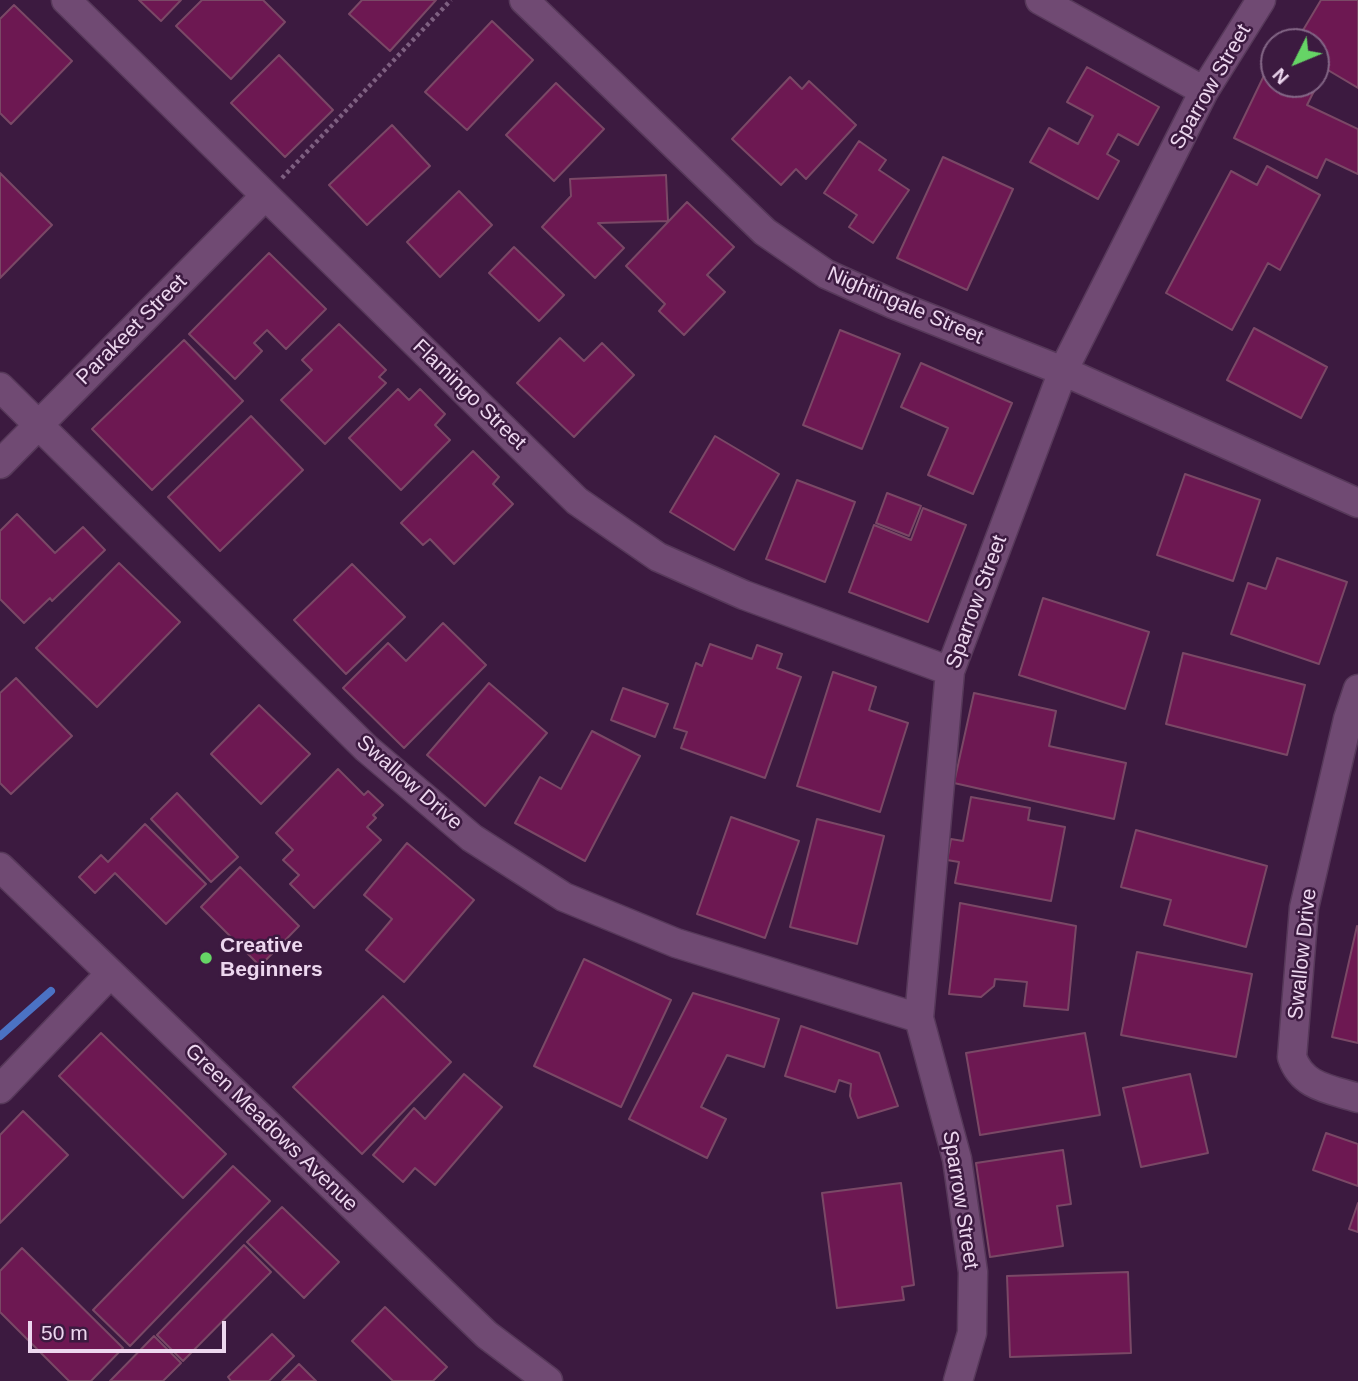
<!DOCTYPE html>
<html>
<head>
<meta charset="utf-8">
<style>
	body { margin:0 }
	#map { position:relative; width:1358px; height:1381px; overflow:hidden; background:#3c1a40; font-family:Arial,sans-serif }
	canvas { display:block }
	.north { position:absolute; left:1260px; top:28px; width:70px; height:70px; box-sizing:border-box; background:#3c1a40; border:2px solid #836686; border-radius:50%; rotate:227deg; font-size:19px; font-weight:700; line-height:28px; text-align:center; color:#edd7ef }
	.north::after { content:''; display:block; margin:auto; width:24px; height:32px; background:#66d466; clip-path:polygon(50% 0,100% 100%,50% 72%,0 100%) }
	.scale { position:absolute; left:28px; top:1321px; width:198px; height:32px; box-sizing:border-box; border:4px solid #edd7ef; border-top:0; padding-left:9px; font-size:21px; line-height:24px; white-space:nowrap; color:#edd7ef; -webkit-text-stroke:5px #3c1a40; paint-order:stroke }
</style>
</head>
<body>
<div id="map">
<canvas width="1358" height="1381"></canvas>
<div class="north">N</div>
<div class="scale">50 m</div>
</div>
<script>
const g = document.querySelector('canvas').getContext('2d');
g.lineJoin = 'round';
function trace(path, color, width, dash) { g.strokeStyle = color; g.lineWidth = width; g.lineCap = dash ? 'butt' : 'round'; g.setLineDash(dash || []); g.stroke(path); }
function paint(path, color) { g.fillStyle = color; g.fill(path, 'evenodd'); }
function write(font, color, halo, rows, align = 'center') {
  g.font = font + ' Arial,sans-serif'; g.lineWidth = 5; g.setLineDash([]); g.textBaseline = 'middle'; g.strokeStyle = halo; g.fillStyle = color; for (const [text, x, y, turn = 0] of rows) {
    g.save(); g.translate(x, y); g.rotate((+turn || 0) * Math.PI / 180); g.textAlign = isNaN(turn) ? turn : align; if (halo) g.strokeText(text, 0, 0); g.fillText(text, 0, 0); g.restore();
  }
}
const stream = new Path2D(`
	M0,1036L51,991`);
const building = new Path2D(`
	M139,0H181L161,21Z
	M202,0H263L285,22L231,79L176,26Z
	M362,0H436L390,51L349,14Z
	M1321,0H1358V88L1316,63V42H1296Z
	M14,5L72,61L11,124L0,113V19Z
	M492,21L533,60L467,130L425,92Z
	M279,55L333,110L285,157L231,103Z
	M1270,63L1274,65V84L1317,85L1307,105L1358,129V174L1326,159L1317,178L1234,138Z
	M1087,67L1159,107L1138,145L1118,134L1107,154L1119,161L1098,199L1030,162L1049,128L1078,144L1093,116L1067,102Z
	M790,77L802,89L809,81L856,125L806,179L796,169L781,185L732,139Z
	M556,83L604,129L554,181L506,135Z
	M392,125L430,166L367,225L329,185Z
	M859,141L886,160L879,170L909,190L873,243L849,227L857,215L824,193Z
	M943,157L1013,189L967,290L897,258Z
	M1267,166L1320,195L1280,270L1268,263L1232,330L1166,293L1231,171L1257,185Z
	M0,173L52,225L0,278Z
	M666,175L668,221L598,223L624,248L595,278L542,227L571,196L570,179Z
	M459,191L492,225L440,277L407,242Z
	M687,202L734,247L707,275L725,292L684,335L659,311L665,304L626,266Z
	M514,247L564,295L539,321L489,273Z
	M269,253L326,309L286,349L267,330L254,343L262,351L235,379L189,334Z
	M339,324L386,370L379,377L386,383L325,444L281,400L312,370L302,360Z
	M1254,328L1327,367L1301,418L1227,380Z
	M840,330L900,354L862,449L803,425Z
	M560,338L584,361L602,343L634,375L574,437L517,383Z
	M184,340L243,401L152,490L92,429Z
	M921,363L1012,403L973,494L928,475L948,428L901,407Z
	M398,389L409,400L420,389L445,414L435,425L450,440L401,490L349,438Z
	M251,416L303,470L220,551L168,497Z
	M715,436L779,474L734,550L670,512Z
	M473,451L499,477L493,484L513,504L454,564L430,539L423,545L401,523Z
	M1185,474L1260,500L1233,581L1157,555Z
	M797,480L855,502L825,582L766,559Z
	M887,493L921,506L909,536L876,523Z
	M923,508L966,525L928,622L849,592L874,525L911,540Z
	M17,514L55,553L83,527L105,550L52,601L50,598L24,623L0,599V531Z
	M1277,558L1347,582L1319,664L1231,634L1248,583L1266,589Z
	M119,563L180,622L97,707L36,648Z
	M352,564L405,617L346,674L294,620Z
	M1043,598L1149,632L1125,709L1019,675Z
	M443,623L486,665L404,748L343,688L388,643L406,661Z
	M710,644L752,659L757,645L782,654L777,668L801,677L765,778L681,748L687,732L674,728L696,663L702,666Z
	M1183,653L1305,685L1287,755L1166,724Z
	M833,672L876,687L869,710L908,723L880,812L797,786Z
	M16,678L72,736L11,794L0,783V693Z
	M489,683L547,733L485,806L427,755Z
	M623,688L668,704L655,737L611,720Z
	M974,693L1056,711L1049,746L1126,763L1114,819L954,783Z
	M259,705L310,754L261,804L211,754Z
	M592,731L640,756L585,861L515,823L540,777L561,789Z
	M338,769L364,795L368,791L383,805L373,815L376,818L367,827L381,840L314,908L290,884L299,875L283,860L293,850L276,833Z
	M177,793L238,857L211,882L151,819Z
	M971,797L1030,808L1028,820L1065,827L1051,901L955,883L959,862L947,860L951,839L963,841Z
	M731,817L799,841L765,938L697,914Z
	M817,819L884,836L857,944L790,927Z
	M145,824L206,884L166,924L115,873L95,893L79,877L101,855L108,862Z
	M1136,830L1267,866L1246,947L1164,925L1171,900L1121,887Z
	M407,843L474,900L404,982L366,950L392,919L364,895Z
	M240,867L299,926L260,966L201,907Z
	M960,903L1076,926L1068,1010L1024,1006L1027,982L995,979L994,986L981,997L949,994Z
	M1357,926L1358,927V1043L1332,1037Z
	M1137,952L1252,974L1236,1057L1121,1035Z
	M584,959L671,1000L621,1107L534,1066Z
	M693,993L779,1019L764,1067L727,1055L701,1107L726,1119L707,1158L629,1119Z
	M383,996L451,1062L362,1154L293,1087Z
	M801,1026L879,1053L898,1106L858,1118L850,1096L851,1084L839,1080L835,1092L785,1076Z
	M101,1033L226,1154L183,1198L59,1076Z
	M1085,1033L1100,1115L980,1135L966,1053Z
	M464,1074L502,1107L435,1185L415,1168L403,1182L373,1155L414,1108L425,1119Z
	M1190,1074L1208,1153L1141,1167L1123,1088Z
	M23,1111L68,1155L0,1223V1135Z
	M1326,1133L1358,1144V1186L1313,1170Z
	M1063,1150L1071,1204L1057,1206L1063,1246L990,1257L976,1163Z
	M233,1166L270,1201L130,1346L93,1310Z
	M901,1183L914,1285L902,1287L904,1300L837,1308L822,1193Z
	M1358,1203V1232L1349,1229Z
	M282,1207L339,1262L304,1298L247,1242Z
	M244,1245L271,1272L183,1361L157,1335Z
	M22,1248L123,1348L91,1381H69L0,1312V1271Z
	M1128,1272L1131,1353L1010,1357L1007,1276Z
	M385,1307L447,1367L433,1381H393L352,1341Z
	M272,1334L294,1356L269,1381H231L228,1377Z
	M154,1336L181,1363L163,1381H110Z
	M299,1364L316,1381H282Z`);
const path = new Path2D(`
	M282,178L451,0`);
const minor = new Path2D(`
	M66,0L577,501L658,557L744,595L950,671
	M524,0L765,232L826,274L893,304L1063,371L1358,503
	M1040,0L1204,91
	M0,387L366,748L472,838L564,897L676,943L919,1018
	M0,464L265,196
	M1358,689L1348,719L1304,908L1292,1057C1302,1087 1330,1089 1358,1098
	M0,867L487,1335L548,1381
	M0,1089L110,974
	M958,1381L972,1333L973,1272L957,1159L919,1018L950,671L1063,371L1204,91L1261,0`);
const markers = [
	[206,958,7,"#66d466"]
];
const streetNames = [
	["Sparrow Street",1211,87,-60],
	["Nightingale Street",905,306,23],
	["Parakeet Street",132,330,-45],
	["Flamingo Street",469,395,44],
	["Sparrow Street",977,602,-70],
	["Swallow Drive",409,783,41],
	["Swallow Drive",1303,954,-84],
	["Green Meadows Avenue",271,1128,44],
	["Sparrow Street",960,1200,81]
];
const poiNames = [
	["Creative",220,946],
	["Beginners",220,970]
];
trace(stream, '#4b72c4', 8);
paint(building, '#6d1852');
trace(building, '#7a4866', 2);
trace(minor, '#57395a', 31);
trace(path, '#7e6081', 4.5, [3.5, 3.5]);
trace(minor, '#704a73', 28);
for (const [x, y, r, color] of markers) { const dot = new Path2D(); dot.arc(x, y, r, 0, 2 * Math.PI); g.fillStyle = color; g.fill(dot); trace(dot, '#3c1a40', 2.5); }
write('21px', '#edd7ef', '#3c1a40', streetNames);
write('bold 21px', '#edd7ef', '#3c1a40', poiNames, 'left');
</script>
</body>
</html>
